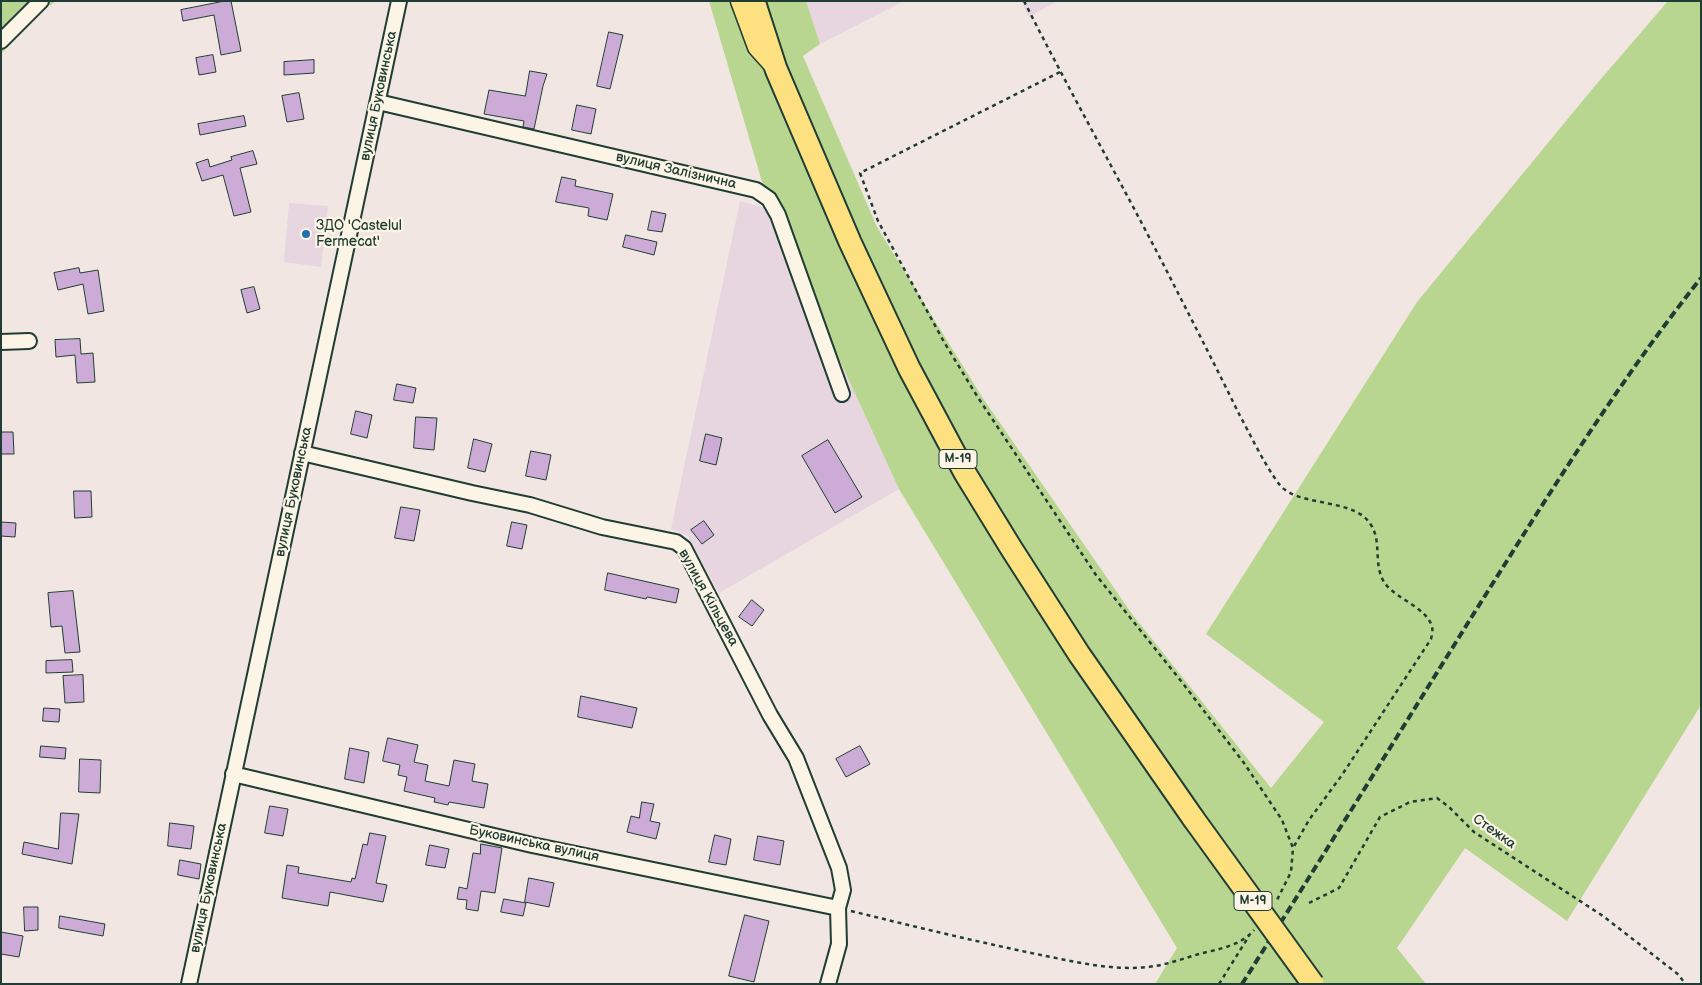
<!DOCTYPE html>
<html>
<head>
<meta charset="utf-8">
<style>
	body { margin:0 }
	#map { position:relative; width:1702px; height:985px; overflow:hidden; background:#f2e6e2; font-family:"Balsamiq Sans",sans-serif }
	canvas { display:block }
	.frame { position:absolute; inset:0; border:2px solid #1f3d34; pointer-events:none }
</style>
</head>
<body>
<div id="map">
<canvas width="1702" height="985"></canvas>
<div class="frame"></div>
</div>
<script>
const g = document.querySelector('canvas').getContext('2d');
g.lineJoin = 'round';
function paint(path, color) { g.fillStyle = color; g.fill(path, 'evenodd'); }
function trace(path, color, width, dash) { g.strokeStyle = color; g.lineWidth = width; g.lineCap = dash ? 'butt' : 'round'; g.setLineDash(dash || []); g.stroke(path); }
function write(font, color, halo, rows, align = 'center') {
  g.font = font + ' "Balsamiq Sans",sans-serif'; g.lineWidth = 4.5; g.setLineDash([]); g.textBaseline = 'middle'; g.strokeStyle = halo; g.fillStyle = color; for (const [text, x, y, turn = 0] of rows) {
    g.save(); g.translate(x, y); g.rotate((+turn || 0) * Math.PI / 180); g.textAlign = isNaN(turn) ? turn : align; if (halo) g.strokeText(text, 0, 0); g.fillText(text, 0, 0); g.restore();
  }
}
const built = new Path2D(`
	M806,1H904L820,44Z
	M1021,1H1057L1029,17Z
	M740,201L770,209L899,489L719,593L687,535L671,529Z
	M289,203L328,206L321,267L284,262Z`);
const green = new Path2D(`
	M1,1H56L45,9L1,54Z
	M709,1H806L820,44L803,56L877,227L982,397L1132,614L1271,788L1324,722L1206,634L1417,302L1594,87L1668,1H1701V705L1567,921L1465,848L1397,948L1426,984H1155L1177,948L899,489L770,209Z`);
const building = new Path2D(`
	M225,1H231L241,51L221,55L214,15L183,21L181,10Z
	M609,32L623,35L610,89L597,86Z
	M213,55L216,72L199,75L196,58Z
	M314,60V73L284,75V62Z
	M530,71L547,74L543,86L534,129L523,127L524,121L484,114L489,90L525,96Z
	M299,93L304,119L287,122L282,96Z
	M577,105L596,109L591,134L572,130Z
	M244,116L246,126L200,135L198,124Z
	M253,151L257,164L240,168L251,212L234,216L223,175L202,181L196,163L208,159L210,167L232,160L231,157Z
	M562,177L576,180L575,186L613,194L607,220L588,216L589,208L556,202Z
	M652,211L666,214L662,232L648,230Z
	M626,235L657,242L654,255L623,247Z
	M79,268L80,273L98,270L104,311L88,314L83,284L58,290L54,273Z
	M254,287L260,309L247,313L241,290Z
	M80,339L81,354L93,353L95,382L77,383L75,355L56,357L55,340Z
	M397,384L416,388L413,403L394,400Z
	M356,411L372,415L367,438L351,434Z
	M416,417L437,418L434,450L414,448Z
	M1,432H13L14,454H1Z
	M706,434L722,438L716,465L700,461Z
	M474,439L492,444L485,472L468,468Z
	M828,440L862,497L835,513L802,456Z
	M531,451L551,455L546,480L526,476Z
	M74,491H91L92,517L75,518Z
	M401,507L420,510L414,541L395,538Z
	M704,521L714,535L702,544L691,530Z
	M1,522L16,523L15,537L1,536Z
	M512,522L527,525L522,549L507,546Z
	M608,573L679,589L676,603L647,597L646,599L605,590Z
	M73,591L80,652L65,653L62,626L51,627L48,593Z
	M752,600L764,610L752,626L739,617Z
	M72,660L73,672L46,673V661Z
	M83,675L84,702L65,703L63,676Z
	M581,696L637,708L632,728L578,717Z
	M44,708L60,709L59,722L43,721Z
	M388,738L418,745L414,762L428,765L425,781L449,786L454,760L475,764L472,781L488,784L484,808L449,802L448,805L434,802L435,798L404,791L407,777L398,775L400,765L383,761Z
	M41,746L66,748L65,759L40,757Z
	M860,746L870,764L846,777L836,759Z
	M350,748L369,752L364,783L345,779Z
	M80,759L101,760L100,793L79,792Z
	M642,802L654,804L650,821L660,823L656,839L627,832L631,816L639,818Z
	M270,806L288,809L283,836L265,833Z
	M61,813L79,814L72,864L22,854L24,842L58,849Z
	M170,823L194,826L191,849L168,846Z
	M370,833L386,836L376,883L387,885L383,902L330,892L328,906L282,898L287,865L299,867L298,873L351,882L352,878L355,879L363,844L367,845Z
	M715,835L731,839L726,865L709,862Z
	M758,836L784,841L780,865L754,860Z
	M481,844L502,848L495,893L481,891L478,911L466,909L467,900L457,899L459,887L467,889L473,853L480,854Z
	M430,845L449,849L445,868L426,865Z
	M180,860L201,864L199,879L178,875Z
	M529,878L554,883L549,907L525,902Z
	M504,899L526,903L523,916L501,912Z
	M24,907H38V930L25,931Z
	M745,915L769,921L754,982L729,976Z
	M60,916L105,924L103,936L59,928Z
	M1,932L23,936L19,957L1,954Z`);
const path = new Path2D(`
	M1024,1C1074,100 1129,196 1179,295C1199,334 1219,373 1238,412C1250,434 1264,464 1279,484C1295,505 1340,499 1363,516C1386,535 1371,560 1384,582C1395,599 1427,607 1432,627C1433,630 1432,635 1431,639L1342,775L1309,820L1293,848
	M1060,72L860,173L878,221L944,342L977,396L1096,575L1181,681L1244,763L1282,820L1293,848L1291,872L1276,902
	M1309,903L1339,888L1380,817L1410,802L1437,798L1449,807L1474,832L1603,916L1679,975L1685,984
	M851,911C912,926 974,941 1036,954C1072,961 1110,971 1148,967C1166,965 1182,959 1199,954C1218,949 1241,946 1254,930
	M1219,984L1249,936`);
const minor = new Path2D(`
	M1,41L41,1
	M378,102L756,190L769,199L778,215L842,394
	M1,342L29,341
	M302,453L472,493L530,505L602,527L676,542L684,548L770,715L796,758L839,868L843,890L838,908L839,944L828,984
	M233,774L532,845L838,908
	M189,984L399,1`);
const major = new Path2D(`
	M740,1L757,47L774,66`);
const highway = new Path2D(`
	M754,1L776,69L850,242L909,368L965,473L1011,548L1079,654L1193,818`);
const rail = new Path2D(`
	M1242,984C1319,862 1395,740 1471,618C1544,502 1616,385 1701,278`);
const highwayBridge = new Path2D(`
	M1193,818L1313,984`);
const markers = [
	[306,234,5,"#1f6fb2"]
];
const shields = [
	[958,459,38],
	[1253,901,38]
];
const shieldNames = [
	["М-19",958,459],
	["М-19",1253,901]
];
const streetNames = [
	["вулиця Буковинська",379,96,-78],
	["вулиця Залізнична",676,171,13],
	["вулиця Буковинська",294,492,-78],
	["вулиця Кільцева",708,598,61],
	["Стежка",1494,832,35],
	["Буковинська вулиця",534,844,12],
	["вулиця Буковинська",209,888,-78]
];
const poiNames = [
	["ЗДО 'Castelul",316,226],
	["Fermecat'",316,242]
];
paint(built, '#e7d5df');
paint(green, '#b8d68f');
paint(building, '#ccacd7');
trace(building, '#1f3d34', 1);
trace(minor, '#1f3d34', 18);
trace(major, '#1f3d34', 21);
trace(highway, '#1f3d34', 25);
trace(path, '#1f3d34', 2.5, [4, 4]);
trace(minor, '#fcf5e5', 14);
trace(major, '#fde080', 18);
trace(highway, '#fde080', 21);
trace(rail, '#1f3d34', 4, [8, 4]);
trace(highwayBridge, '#1f3d34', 25, []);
trace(highwayBridge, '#fde080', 21);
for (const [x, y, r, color] of markers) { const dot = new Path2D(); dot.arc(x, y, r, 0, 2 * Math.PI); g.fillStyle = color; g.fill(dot); trace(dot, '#fcf5e5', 2); }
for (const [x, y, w] of shields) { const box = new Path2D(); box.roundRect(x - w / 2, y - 9.5, w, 19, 4); g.fillStyle = '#fcf5e5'; g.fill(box); trace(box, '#1f3d34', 1); }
write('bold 12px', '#1f3d34', null, shieldNames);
write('14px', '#1f3d34', '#fcf5e5', streetNames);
write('14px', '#1f3d34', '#fcf5e5', poiNames, 'left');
</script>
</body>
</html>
